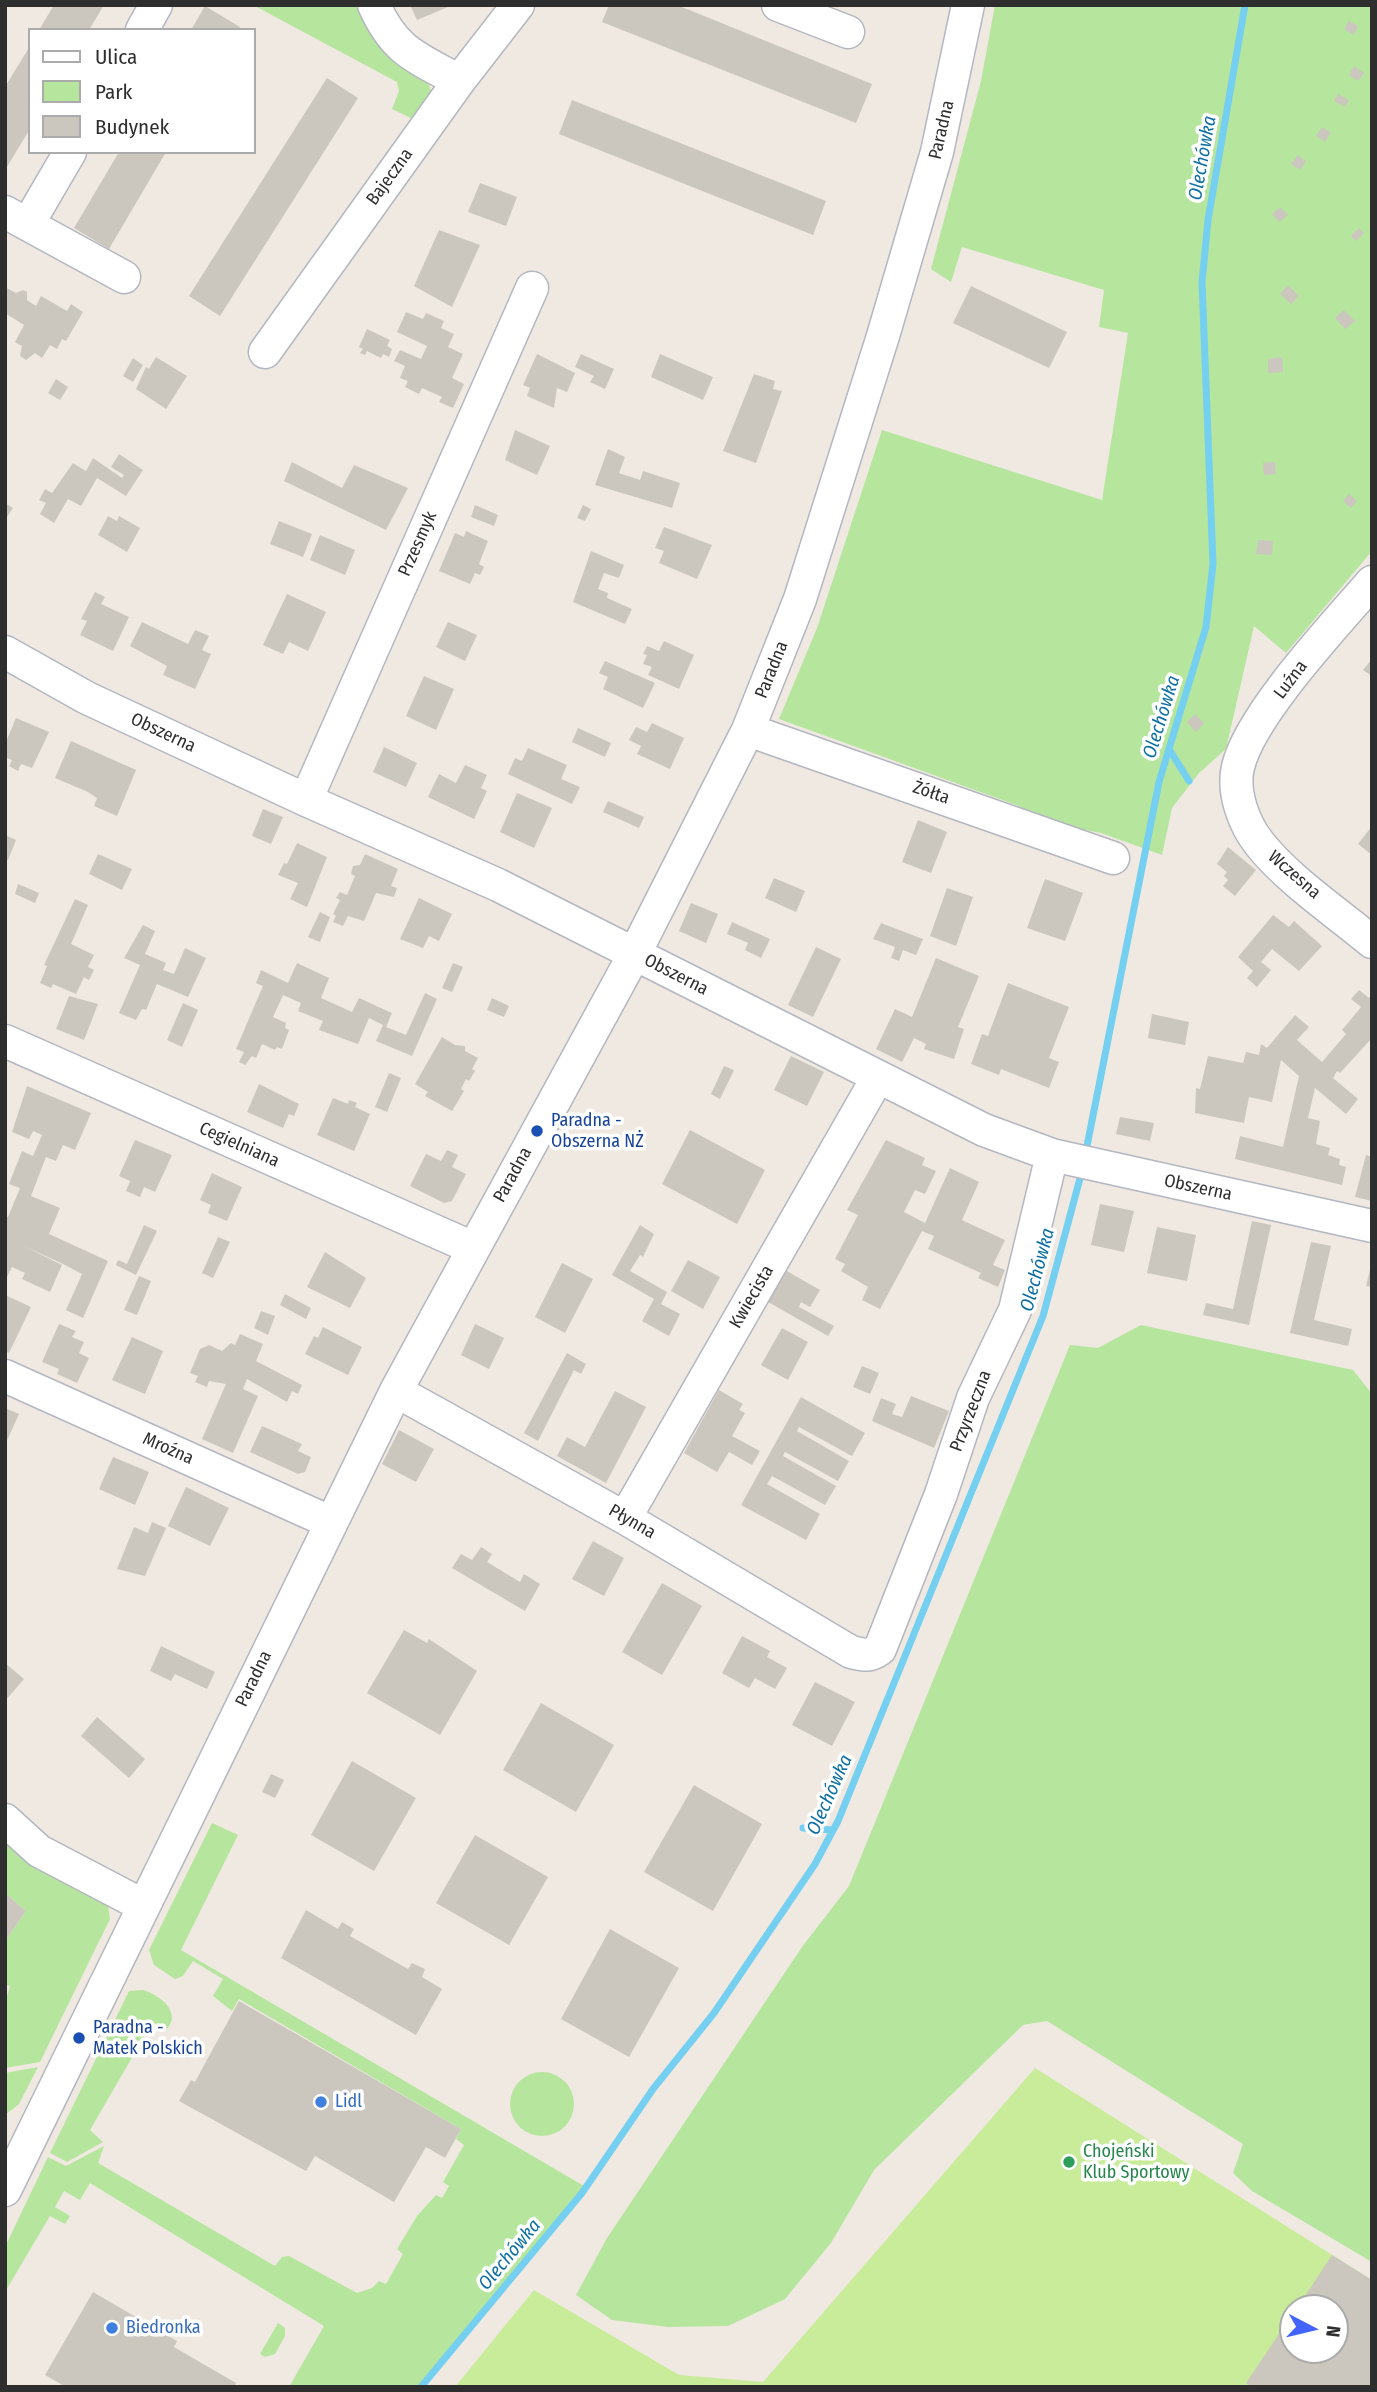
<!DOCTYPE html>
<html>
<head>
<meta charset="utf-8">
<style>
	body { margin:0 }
	#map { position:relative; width:1377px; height:2392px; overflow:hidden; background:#efe9e1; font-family:"Fira Sans Condensed",sans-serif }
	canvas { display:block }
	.frame { position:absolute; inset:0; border:7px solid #2e2e2e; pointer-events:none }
	.legend { position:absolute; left:28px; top:28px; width:228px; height:126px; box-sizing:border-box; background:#fff; border:2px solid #ababab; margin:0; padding:9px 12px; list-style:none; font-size:21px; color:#2e2e2e }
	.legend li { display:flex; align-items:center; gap:14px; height:35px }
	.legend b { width:35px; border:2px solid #ababab }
	.north { position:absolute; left:1279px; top:2294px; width:70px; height:70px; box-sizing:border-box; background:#fff; border:2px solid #ababab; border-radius:50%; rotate:97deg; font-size:19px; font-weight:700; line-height:28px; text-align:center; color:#2e2e2e }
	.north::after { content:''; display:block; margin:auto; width:24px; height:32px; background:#4264fb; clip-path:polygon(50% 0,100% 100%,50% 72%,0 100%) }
</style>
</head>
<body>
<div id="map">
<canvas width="1377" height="2392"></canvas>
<div class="frame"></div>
<ul class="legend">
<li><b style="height:9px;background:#fff"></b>Ulica</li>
<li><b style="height:19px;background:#b6e59e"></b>Park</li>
<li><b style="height:19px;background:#cbc7bf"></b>Budynek</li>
</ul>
<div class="north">N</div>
</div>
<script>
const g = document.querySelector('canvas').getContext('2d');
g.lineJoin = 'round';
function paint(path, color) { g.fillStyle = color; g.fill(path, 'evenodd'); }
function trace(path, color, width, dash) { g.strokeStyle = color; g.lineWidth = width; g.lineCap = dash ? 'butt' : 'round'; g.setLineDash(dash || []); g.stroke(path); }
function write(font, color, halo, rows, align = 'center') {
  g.font = font + ' "Fira Sans Condensed",sans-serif'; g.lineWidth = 7; g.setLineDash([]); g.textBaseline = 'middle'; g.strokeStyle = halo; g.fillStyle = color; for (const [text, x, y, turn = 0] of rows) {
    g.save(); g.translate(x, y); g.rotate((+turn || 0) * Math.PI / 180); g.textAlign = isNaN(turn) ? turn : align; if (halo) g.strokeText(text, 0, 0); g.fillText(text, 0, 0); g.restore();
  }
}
const green = new Path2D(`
	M253,5H364L427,79L432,94L417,121L392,109L399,91L397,82Z
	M995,5H1372V551L1286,653L1254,626L1226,749L1199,773L1172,808L1162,855L1101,833L1048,823L1019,806L779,719L817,628L882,430L1102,500L1128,333L1099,327L1104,290L962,247L951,282L931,269L981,81Z
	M1141,1325L1353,1370L1372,1394V2262L1252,2191L1233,2173L1243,2144L1047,2021L1023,2025L874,2170L831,2243L785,2299L728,2326L668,2327L612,2320L576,2295L607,2238L802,1947L849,1886L1070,1345L1098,1348Z
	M212,1823L238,1835L181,1950L584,2186L562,2219L419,2387H289L324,2326L90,2183L80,2200L64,2191L55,2207L70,2216L65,2224L50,2216L5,2292V2247L48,2157L66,2166L104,2146L98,2163L275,2266L282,2257L289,2256L357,2293L372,2288L379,2281L386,2284L403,2254L397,2249L417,2216L436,2195L442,2198L449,2186L443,2182L464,2145L456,2139L461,2129L239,1999L232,2011L213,1996L223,1979L193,1961L183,1976L175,1979L154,1965L149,1950Z
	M5,1835L97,1894L108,1905L110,1919L40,2062L5,2068V2003L10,1986L5,1984V1941L26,1911L5,1893Z
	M143,1990C160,1995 183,2013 166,2030L152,2023L90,2130L103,2142L67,2162L50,2153L129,1991Z
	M38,2067L19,2104L5,2115V2073Z
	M510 2104a32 32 0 1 1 64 0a32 32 0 1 1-64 0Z
	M278,2323L285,2328V2336L275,2354L265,2357L260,2354Z`);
const pitch = new Path2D(`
	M1035,2068L1372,2280V2387H455L534,2290L679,2375L763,2382ZM1293,2308H1335V2350H1293Z`);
const stream = new Path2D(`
	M1169,749L1189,781
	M1085,1156L1159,782L1206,627L1213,564L1202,282L1208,220L1245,5
	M803,1828L833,1830
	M421,2387L582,2193L653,2089L714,2013L815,1864L838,1821L1043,1316L1082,1171`);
const building = new Path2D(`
	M54,5H104L89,30H39Z
	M410,5H447L448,7L417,20Z
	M609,5H677L872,84L856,123L602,22Z
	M205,6L240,27L238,30H191Z
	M1349,21L1358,26L1354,35L1344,29Z
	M30,46V129L5,170V87Z
	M1354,66L1364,73L1358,81L1349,75Z
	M327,78L358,98L220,316L189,296Z
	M1338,94L1349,100L1345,107L1334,101Z
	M572,100L826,201L813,235L559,134Z
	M1322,127L1331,133L1325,142L1316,136Z
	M119,152H166L109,249L74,228Z
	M1298,155L1306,161L1300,170L1291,164Z
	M480,183L517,197L506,226L468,212Z
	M1280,207L1288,215L1279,222L1272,214Z
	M1359,228L1364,233L1356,241L1351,236Z
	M439,230L480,245L452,307L414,286Z
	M1288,285L1299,296L1291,304L1280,294Z
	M971,286L1067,332L1049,368L953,323Z
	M5,287L16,293L23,290L27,292V300L36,306L41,296L67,311L71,304L83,312L66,341L62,339L57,349L50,345L42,358L35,353L26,360L20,356L22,346L15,342L24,325L5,313Z
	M1344,310L1355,321L1345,329L1335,318Z
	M406,312L423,319L426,313L444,321L441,328L454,334L448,347L463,354L452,378L464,384L453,408L439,402L442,397L422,388L419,394L405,387L408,381L400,378L405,366L394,361L400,350L421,359L427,346L397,332Z
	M367,329L390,340L387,346L392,349L389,357L383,354L381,358L367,351L365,355L360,353L363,349L359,347Z
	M537,354L575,373L567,392L557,388L554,408L527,396L530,388L523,385Z
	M581,354L614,369L605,389L590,382L594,376L575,367Z
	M660,354L713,377L703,400L651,377Z
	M156,357L187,376L166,409L136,389L146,367L149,369Z
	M1282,357L1283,372L1268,373V359Z
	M133,358L143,365L133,382L123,376Z
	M754,374L775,381L773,389L782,391L756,463L723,451Z
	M56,379L68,387L60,400L48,393Z
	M515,430L550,446L537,475L505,460Z
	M608,449L625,457L619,473L640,480L643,471L680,483L672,508L595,485Z
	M119,454L143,470L126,496L97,478L81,506L68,499L54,523L40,514L46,503L39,500L45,489L52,493L73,463L86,471L93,458L122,478L124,475L111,467Z
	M292,462L342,488L354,465L408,488L386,530L284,481Z
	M1275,462L1276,474L1264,475L1263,463Z
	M1349,494L1357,501L1351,508L1343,501Z
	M5,503L13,508L5,520Z
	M475,505L498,515L494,526L471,517Z
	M583,505L591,509L585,521L577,518Z
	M108,516L117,521L119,516L140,528L127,552L98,535Z
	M279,521L312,534L303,557L270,544Z
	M664,527L712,545L697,579L659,563L664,551L655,548Z
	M466,531L488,541L479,564L484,567L480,575L475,573L470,584L439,571L455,533L464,537Z
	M320,535L355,550L345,575L310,560Z
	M1258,540L1273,541L1272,555L1256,554Z
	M591,551L624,565L619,578L604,573L598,589L608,593L607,598L632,609L625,624L573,602Z
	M95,592L105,597L101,604L129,617L113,651L80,635L87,621L81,619Z
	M287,594L326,612L308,651L289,642L283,654L263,645Z
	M142,622L188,644L195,630L209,636L202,650L211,654L195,689L163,675L167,666L130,646Z
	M448,622L477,635L465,661L436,647Z
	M664,641L694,655L679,689L648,675L652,667L643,664L647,655L643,654L647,646L659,651Z
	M1372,659V676L1363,670Z
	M605,661L655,683L643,708L603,689L608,677L599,673Z
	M424,676L454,689L436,730L406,716Z
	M1195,714L1204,723L1196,732L1187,722Z
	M16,718L49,732L32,768L21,764L18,771L9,766L12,760L5,757V744Z
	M652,723L684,738L670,769L637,754L641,746L629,740L636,727L647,732Z
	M578,728L611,743L605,757L572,742Z
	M71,741L136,770L117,816L94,806L97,798L88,792L55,778Z
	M384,747L417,763L406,787L373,772Z
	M528,748L567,765L561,779L580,787L572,804L508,774L515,758L522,761Z
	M465,765L487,775L481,788L487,791L474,819L428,797L439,774L456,783Z
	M517,793L552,808L534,848L500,832Z
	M608,801L644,817L639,828L603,812Z
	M263,809L283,817L271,844L252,836Z
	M918,820L947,832L931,873L902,862Z
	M1372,826V855L1358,844Z
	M5,835L16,840L8,860L5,859Z
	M297,843L327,857L307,907L290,899L298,883L278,875L284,863L287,864Z
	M1228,847L1256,870L1235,896L1223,886L1228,880L1224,876L1227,872L1217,864Z
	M98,854L132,869L122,890L89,874Z
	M365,854L398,869L391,886L397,888L394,897L376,893L364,921L348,916L343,926L333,922L336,916L333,914L340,900L336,898L340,892L347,895L355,876L351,874L353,866L360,865Z
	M774,878L805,891L796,912L765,898Z
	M1045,879L1083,893L1065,941L1027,928Z
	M18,884L39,893L35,903L15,894Z
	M947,888L973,897L956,946L930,936Z
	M419,898L452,914L439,941L429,936L423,948L400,939Z
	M75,899L88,905L71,944L94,955L88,967L94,970L89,980L84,977L76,994L53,984L51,988L40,983L47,966L44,965Z
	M691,903L718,914L706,943L679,931Z
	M320,912L330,917L320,942L308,937Z
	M1273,915L1289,927L1294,921L1322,946L1299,971L1272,949L1261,962L1271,970L1257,987L1247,978L1253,971L1238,957Z
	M732,922L770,939L761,958L745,950L748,943L727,934Z
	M881,923L923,939L916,955L903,950L899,961L891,958L895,947L873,939Z
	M143,925L155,931L145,954L166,963L163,970L174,974L185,948L206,958L188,997L157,984L146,1010L142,1009L136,1020L119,1013L140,965L124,958Z
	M816,947L841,959L813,1017L788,1005Z
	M936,958L979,976L958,1027L964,1029L954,1059L924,1049L926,1044L914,1038L902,1062L876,1049L895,1009L912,1017Z
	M297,963L329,978L321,998L352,1012L359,998L392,1013L386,1027L406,1035L425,993L437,999L412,1056L376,1041L383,1025L369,1018L358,1044L319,1030L323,1021L298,1011L301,1003L283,995L273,1017L286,1023L285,1028L289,1030L282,1049L277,1047L275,1050L262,1044L256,1058L252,1056L245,1065L239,1062L244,1052L236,1049L263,986L256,983L261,970L288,983Z
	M453,963L463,967L452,992L442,988Z
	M1008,983L1069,1007L1049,1058L1059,1062L1049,1088L1001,1069L999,1075L971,1064L982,1034L988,1036Z
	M1359,990L1369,998L1372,994V1038L1340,1073L1337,1071L1333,1078L1358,1099L1346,1114L1315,1088L1308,1118L1320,1121L1316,1144L1330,1148L1328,1155L1340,1159L1339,1165L1346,1167L1342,1185L1235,1159L1240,1136L1283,1147L1299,1076L1281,1060L1272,1102L1249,1097L1244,1123L1195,1113L1196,1088L1200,1089L1208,1056L1243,1063L1246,1052L1259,1055L1261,1044L1267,1048L1295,1015L1309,1027L1297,1040L1322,1062L1346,1034L1342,1030L1361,1007L1351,999Z
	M69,996L98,1004L84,1040L56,1029Z
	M492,998L509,1006L504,1017L487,1010Z
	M183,1003L198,1010L182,1047L167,1040Z
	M1152,1014L1189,1022L1185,1045L1148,1038Z
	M442,1037L455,1045L465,1046V1051L478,1058L472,1069L475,1071L469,1081L466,1079L461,1089L464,1091L452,1111L425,1096L428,1092L415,1084Z
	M791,1056L824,1072L807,1106L774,1090Z
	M724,1066L734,1070L720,1099L711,1094Z
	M389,1073L401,1078L387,1112L375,1107Z
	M259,1084L299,1104L294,1116L289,1114L283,1128L247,1112Z
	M27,1086L91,1113L75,1150L63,1145L56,1161L46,1157L31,1196L60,1208L49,1234L108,1261L83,1318L66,1310L82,1274L63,1264L22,1245L62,1265L50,1292L22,1279L25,1273L12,1267L5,1281V1216L8,1217L20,1188L9,1184L22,1151L33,1156L42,1135L33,1131L29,1139L12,1132Z
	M333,1098L348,1104L349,1100L357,1103L355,1107L370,1114L354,1151L317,1135Z
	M1120,1117L1154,1123L1150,1141L1116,1134Z
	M690,1130L765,1170L737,1224L662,1184Z
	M135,1140L172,1155L155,1192L144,1187L140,1197L126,1191L130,1181L119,1176Z
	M886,1140L925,1158L922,1165L936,1171L925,1194L915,1190L904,1212L925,1223L950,1168L979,1182L962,1220L1005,1240L993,1265L1005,1270L998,1287L978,1278L981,1273L928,1249L934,1236L922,1231L880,1309L862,1300L868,1287L841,1271L845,1264L835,1259L858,1215L847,1210Z
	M447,1150L458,1155L452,1167L466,1174L452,1201L444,1203L410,1186L426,1154L441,1161Z
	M1366,1155L1372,1157V1201L1355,1197Z
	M212,1173L242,1187L227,1221L208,1213L211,1205L200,1200Z
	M1100,1204L1134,1211L1124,1252L1091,1245Z
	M1252,1221L1271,1225L1249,1325L1203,1315L1206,1303L1233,1309Z
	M144,1225L157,1231L136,1275L116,1265L118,1260L127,1264Z
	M640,1225L654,1234L643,1257L640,1255L630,1271L667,1292L661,1304L680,1314L669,1336L642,1321L654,1299L612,1275Z
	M1157,1227L1196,1235L1187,1281L1147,1273Z
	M218,1237L230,1242L213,1278L202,1273Z
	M1311,1242L1331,1246L1314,1320L1352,1329L1348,1346L1290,1333Z
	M325,1252L366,1278L350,1308L307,1287Z
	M688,1260L720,1277L703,1309L671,1291Z
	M562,1263L593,1279L565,1333L535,1317Z
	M1371,1266H1372V1287L1366,1286Z
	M785,1270L820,1290L810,1307L801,1302L799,1307L834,1326L828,1336L768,1302Z
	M139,1276L151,1281L137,1315L124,1310Z
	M285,1294L311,1308L306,1319L280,1305Z
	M5,1295L31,1307L9,1353L5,1351Z
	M261,1311L275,1316L268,1335L254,1328Z
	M59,1324L76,1331L72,1337L84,1342L79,1353L89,1358L77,1383L57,1374L59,1369L42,1362Z
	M475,1324L504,1338L489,1369L461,1355Z
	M323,1327L362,1347L348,1375L305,1354L314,1336L318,1338Z
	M782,1328L808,1342L788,1380L761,1365Z
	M240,1334L263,1344L256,1361L302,1385L298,1394L292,1391L287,1402L247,1379L243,1389L258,1396L233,1453L202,1439L226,1384L209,1381L207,1387L195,1382L198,1376L190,1373L200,1349L209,1345L222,1351L231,1343L235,1345Z
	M132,1337L163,1351L145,1394L112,1380Z
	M567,1353L586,1364L581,1374L574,1370L538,1441L524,1433Z
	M862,1366L879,1373L870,1394L853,1387Z
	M719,1390L743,1404L739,1410L745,1413L732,1436L760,1451L752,1465L729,1452L717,1472L684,1453Z
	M615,1391L646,1407L606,1483L557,1456L567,1437L585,1447Z
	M911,1396L949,1411L934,1448L872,1421L881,1398L896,1404L892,1414L902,1417Z
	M801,1397L865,1433L852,1456L799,1427L797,1431L849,1461L838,1481L785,1452L783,1456L836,1486L825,1505L772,1476L767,1484L820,1514L806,1540L741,1505Z
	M5,1408L19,1414L5,1445Z
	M262,1426L302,1444L298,1451L311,1457L305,1472L298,1474L250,1452Z
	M399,1430L434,1449L416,1482L382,1464Z
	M113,1457L149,1472L135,1505L99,1489Z
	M186,1487L229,1508L210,1546L168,1526Z
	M152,1522L166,1528L145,1576L117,1569L134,1527L148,1533Z
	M593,1541L624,1558L604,1596L572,1579Z
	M481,1547L492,1554L487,1562L520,1582L524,1574L540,1584L525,1611L452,1568L461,1554L472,1560Z
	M662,1583L702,1606L662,1675L622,1652Z
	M404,1630L427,1643L429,1639L477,1671L440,1735L367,1693Z
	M742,1636L770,1651L767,1657L787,1668L775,1689L755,1678L749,1688L722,1673Z
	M161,1646L215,1672L207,1689L175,1674L171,1681L150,1671Z
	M5,1663L24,1679L5,1701Z
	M815,1682L855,1702L832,1746L792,1725Z
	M541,1703L614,1745L576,1812L503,1770Z
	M97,1717L145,1759L129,1778L81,1736Z
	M352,1761L416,1798L374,1871L311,1835Z
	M271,1774L284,1780L275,1798L262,1792Z
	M694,1785L762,1824L713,1911L644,1872Z
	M475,1835L548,1877L509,1945L436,1903Z
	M5,1893L26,1911L5,1941Z
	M306,1910L338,1929L342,1922L354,1929L350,1936L408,1969L412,1963L425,1969L422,1977L442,1989L416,2035L281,1958Z
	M610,1929L679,1968L629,2057L561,2019Z
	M239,2001L461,2129L445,2158L426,2147L394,2202L315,2156L306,2171L179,2101L191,2080L195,2082Z
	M1332,2255L1372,2280V2387H1252L1246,2383L1293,2313V2350H1335V2308H1297Z
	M93,2292L177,2341L174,2347L236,2383L234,2387H66L45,2375Z`);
const minor = new Path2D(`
	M374,5C395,52 416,57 459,81
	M778,5L848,32
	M142,30L156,5
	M5,212L124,277
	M28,224L70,152
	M265,352L459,81L518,5
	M1372,582C1335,625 1250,715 1238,767C1232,792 1244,824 1259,843C1287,879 1336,912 1372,942
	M5,652L87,698L306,800L498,885L984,1130L1052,1155L1372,1226
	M748,730L1113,858
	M306,800L532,288
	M5,1041L473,1248
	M5,1376L330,1522
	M396,1391L625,1518L851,1652C864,1655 869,1657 880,1649L941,1494L973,1398L1015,1310L1052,1155
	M625,1518L878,1077
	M5,1820L39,1851L144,1906
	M5,2190L396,1391L635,953L748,730L800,599L883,336L937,152L968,5`);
const markers = [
	[537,1131,7,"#1a4fb4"],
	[79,2038,7,"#1a4fb4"],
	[321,2102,7,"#3f7fe0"],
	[1069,2162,7,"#2e9e5b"],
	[112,2328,7,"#3f7fe0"]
];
const streetNames = [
	["Paradna",942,130,-77],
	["Bajeczna",390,177,-54],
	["Przesmyk",418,544,-66],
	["Paradna",772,670,-68],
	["Luźna",1291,680,-53],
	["Obszerna",163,733,25],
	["Żółta",931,793,19],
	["Wczesna",1294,875,41],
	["Obszerna",676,975,27],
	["Cegielniana",239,1145,24],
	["Paradna",513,1175,-61],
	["Obszerna",1198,1188,12],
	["Kwiecista",752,1297,-60],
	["Przyrzeczna",971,1411,-69],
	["Mroźna",168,1449,24],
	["Płynna",632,1522,30],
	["Paradna",254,1679,-64]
];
const transitNames = [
	["Paradna -",551,1121],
	["Obszerna NŻ",551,1142],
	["Paradna -",93,2028],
	["Matek Polskich",93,2049]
];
const shopNames = [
	["Lidl",335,2102],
	["Biedronka",126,2328]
];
const leisureNames = [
	["Chojeński",1083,2152],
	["Klub Sportowy",1083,2173]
];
const waterNames = [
	["Olechówka",1203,158,-80],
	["Olechówka",1162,717,-73],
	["Olechówka",1038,1270,-75],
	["Olechówka",830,1795,-66],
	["Olechówka",510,2255,-50]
];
paint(green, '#b6e59e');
paint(pitch, '#c9ec9a');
trace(stream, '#75cff0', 7);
paint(building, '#cbc7bf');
trace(minor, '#b4b7c1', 35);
trace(minor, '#fff', 32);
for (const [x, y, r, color] of markers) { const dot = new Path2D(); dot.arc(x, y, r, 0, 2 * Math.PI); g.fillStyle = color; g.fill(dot); trace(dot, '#fff', 2.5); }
write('18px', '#2e2e2e', '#fff', streetNames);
write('18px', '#164399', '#fff', transitNames, 'left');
write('18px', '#366cbe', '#fff', shopNames, 'left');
write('18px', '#27864d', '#fff', leisureNames, 'left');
write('italic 19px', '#0d6fa3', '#fff', waterNames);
</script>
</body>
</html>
